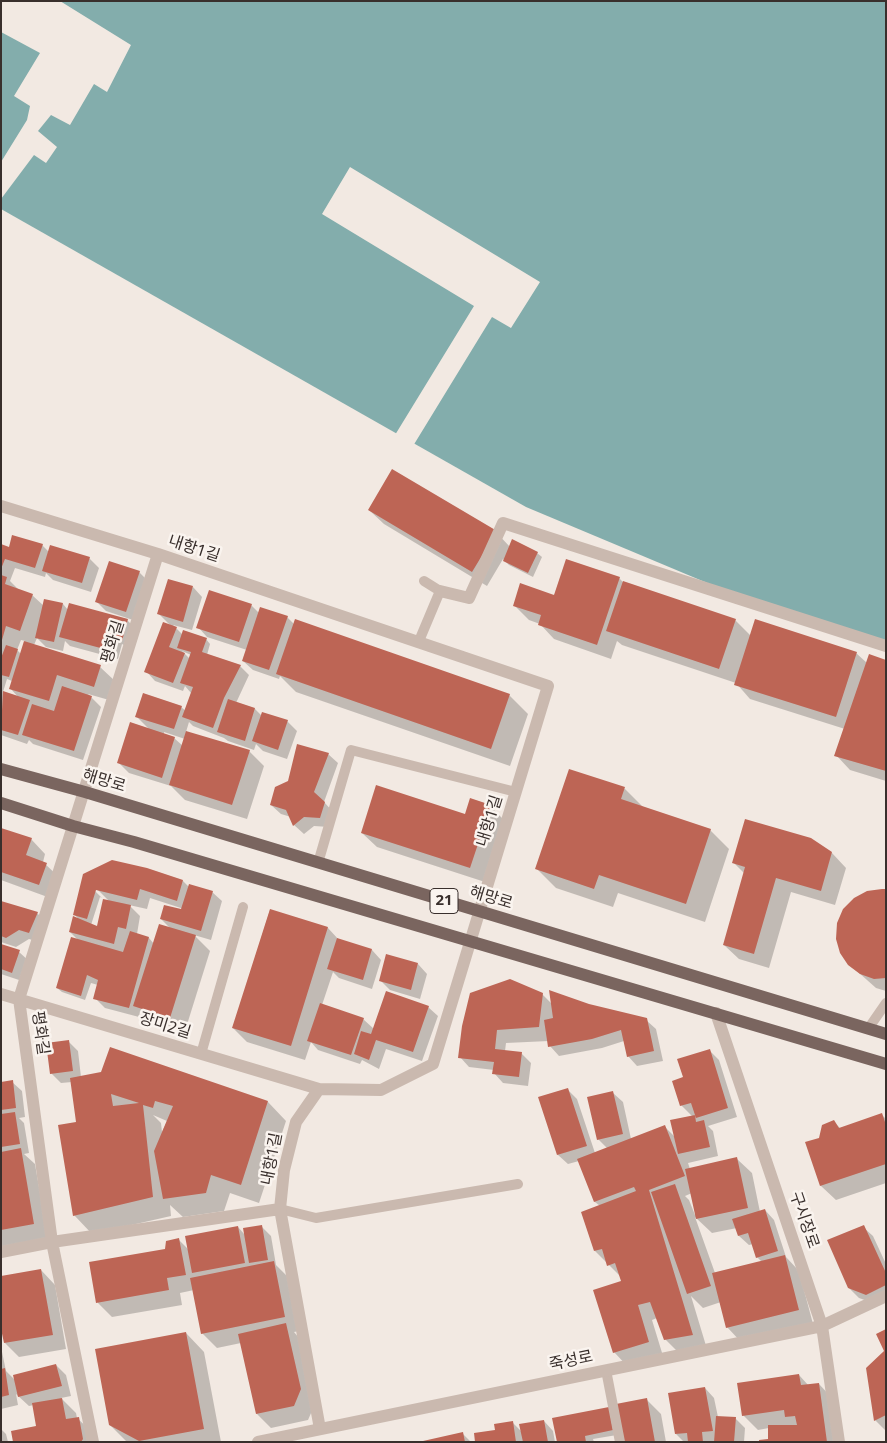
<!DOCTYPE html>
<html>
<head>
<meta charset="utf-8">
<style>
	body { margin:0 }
	#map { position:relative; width:887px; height:1443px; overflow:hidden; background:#f2e9e2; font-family:"Noto Sans",sans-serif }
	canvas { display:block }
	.frame { position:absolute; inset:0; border:2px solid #392f2c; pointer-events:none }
</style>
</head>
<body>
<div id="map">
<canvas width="887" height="1443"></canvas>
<div class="frame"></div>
</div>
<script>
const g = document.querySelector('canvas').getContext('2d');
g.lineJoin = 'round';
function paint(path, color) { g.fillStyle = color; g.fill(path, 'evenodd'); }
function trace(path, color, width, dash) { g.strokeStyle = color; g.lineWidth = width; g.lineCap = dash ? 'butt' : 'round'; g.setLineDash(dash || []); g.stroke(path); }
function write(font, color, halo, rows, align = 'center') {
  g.font = font + ' "Noto Sans","Noto Sans KR",sans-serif'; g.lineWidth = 5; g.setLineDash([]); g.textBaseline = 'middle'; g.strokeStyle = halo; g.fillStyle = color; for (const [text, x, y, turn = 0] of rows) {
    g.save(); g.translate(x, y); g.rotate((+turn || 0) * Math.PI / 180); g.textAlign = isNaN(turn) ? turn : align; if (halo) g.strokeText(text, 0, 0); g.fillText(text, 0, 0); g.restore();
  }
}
const water = new Path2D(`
	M1,1H886V642L743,598L526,507L1,209Z`);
const pier = new Path2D(`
	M1,1H60L131,45L107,92L94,84L70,125L51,115L38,131L57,147L46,163L34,155L1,199V162L27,120L30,106L14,96L40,53L1,32Z
	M350,167L540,282L511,328L492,317L413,446L395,435L474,306L322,214Z`);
const shadow = new Path2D(`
	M369,510L496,532L510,547L537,553L542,557L533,577L509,565L503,559L487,586L384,524Z
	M1,545L10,548L42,545L49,552L89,558L99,568L91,592L53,580L46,573L45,577L15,568L10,581L19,590L32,595L44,606L63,604L68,610L127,620L137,630L131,649L122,644L118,659L70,646L65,641L63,651L46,647L37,638L34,645L100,667L115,681L109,700L88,694L101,707L83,760L33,744L29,740L27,744L1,735ZM21,640L25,641L21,654L17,650ZM7,679L12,681L10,688L19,698L3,692Z
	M139,572L149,582L136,621L106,611L96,601Z
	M619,578L624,583L735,620L751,636L856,653L867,663L886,661V781L850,770L836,755L845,729L750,699L736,683L622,645L617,641L611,659L554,639L540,624L529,620L514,605Z
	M193,587L202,597L192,630L173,625L183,635L206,639L210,644L207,655L240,666L249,675L236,703L255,709L262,716L287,721L297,731L287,759L263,751L256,744L254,750L228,741L224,738L193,726L189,722L186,732L249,751L264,766L247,819L185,800L171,786L129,773L119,763L150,730L137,717L181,707L186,711L191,693L185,686L183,691L155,681L146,671L171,626L158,613ZM182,651L191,655L190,659ZM164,732L185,739L183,746L174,738L164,734Z
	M251,605L259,613L287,617L294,624L509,695L528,714L510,766L296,692L280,676L279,679L253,670L243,661L247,650L207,637L198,627Z
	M328,754L338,763L324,802L334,813L329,827L314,826L304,834L294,825L291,817L281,814L271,805L289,782Z
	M570,770L625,789L644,808L710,830L729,849L705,922L618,893L613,907L556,888L537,869Z
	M490,806L504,820L485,882L377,847L362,833L466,815Z
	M1,829L31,839L45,854L43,862L60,878L53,899L1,880Z
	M832,853L846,868L835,905L791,892L769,968L739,959L724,945L745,874L734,863Z
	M183,881L189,887L212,892L222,901L211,940L194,935L210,951L185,1031L149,1020L140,1011L139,1017L105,1008L95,998L98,985L91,983L85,1000L62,992L57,988L78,940L70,932L80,921L74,914L83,885ZM95,887L111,903L98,928L91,925L100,897L102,898L95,891ZM150,898L187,910V912L161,919L171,929L154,944L149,938L137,934L140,916L129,905L147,909Z
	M886,891V991L876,988L849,964Z
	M1,902L37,913L47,923L39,942L29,939L16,947L1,942Z
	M270,910L328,928L339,940L372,950L381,960L372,989L339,978L333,972L322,1005L363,1019L374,1029L428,1007L438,1016L422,1061L386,1049L379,1069L362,1060L360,1064L318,1050L311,1042L305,1060L247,1042L233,1028Z
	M1,945L19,952L29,961L22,981L1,974Z
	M418,964L427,974L420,999L390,990L380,980Z
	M542,994L552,1004L589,1005L646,1020L656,1029L663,1061L637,1066L628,1056L624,1041L602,1048L559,1056L550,1046L549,1041L506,1043L505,1051L521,1053L531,1063L528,1086L503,1083L494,1073V1070L469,1067L460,1057Z
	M68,1041L78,1051L81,1077L268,1102L286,1121L259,1203L230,1193L224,1211L183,1217L170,1205L171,1216L92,1234L74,1215L78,1123L72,1082L61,1083L51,1073ZM153,1115L167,1121L162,1132L161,1123Z
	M710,1051L719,1060L737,1117L708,1126L713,1131L718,1156L688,1163L690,1169L737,1159L752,1173L760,1212L765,1210L774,1220L786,1257L799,1271L813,1324L741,1342L727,1327L721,1302L703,1308L691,1296L707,1349L680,1354L665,1339L657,1318L652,1320L663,1356L628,1367L614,1352L622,1282L621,1277L595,1251L600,1206L595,1202L579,1161L568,1164L558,1155L567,1089L577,1099L595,1153L607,1148L598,1139L613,1093L623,1102L631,1139L664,1126L675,1137L693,1117L681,1105L684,1078ZM692,1193L696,1215H695L689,1200L685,1196ZM695,1217L712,1233L737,1228L739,1236L749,1245L753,1244L757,1257L762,1262L715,1273Z
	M12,1082L22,1091L25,1117L19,1118L24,1123L29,1153L24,1154L35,1164L48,1239L1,1247V1083Z
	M882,1115L886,1119V1183L836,1200L821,1186L807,1143L820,1139L833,1121L840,1128Z
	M261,1226L271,1236L276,1265L288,1277L299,1331L294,1332L300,1339L315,1404L308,1420L271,1428L257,1414L241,1343L217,1348L202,1333L194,1290L180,1293L182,1305L112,1317L98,1303L91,1263L166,1250L179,1240L189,1250L238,1227L245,1235Z
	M863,1227L873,1236L886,1264V1299L876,1304L859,1298L849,1288Z
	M41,1270L55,1285L66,1349L19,1357L5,1343Z
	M886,1331V1431L875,1420L886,1351Z
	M186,1333L204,1352L221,1442H127L110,1425Z
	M1,1347L6,1371L15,1380L56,1365L66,1375L71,1396L61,1398L76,1413L77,1418L93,1433L95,1442H14L37,1427L34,1405L29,1406L16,1394L18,1405L1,1409Z
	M799,1375L809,1386L819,1384L833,1399L835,1442H760L769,1441V1428L758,1430L743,1415Z
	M705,1388L714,1398L718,1417L735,1418L745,1428L744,1442H684L676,1434Z
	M646,1399L661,1414L666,1442H624Z
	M608,1408L617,1435L593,1439L594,1442H558Z
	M544,1421L553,1431L555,1442H476L513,1423L522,1432Z
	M1,1429L6,1434L8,1442H1Z
	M462,1433L471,1442H425Z`);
const building = new Path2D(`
	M392,469L497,531L472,572L368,510Z
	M12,535L43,544L35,568L5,559L1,569V544L9,547Z
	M512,539L538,552L528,573L503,561Z
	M50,545L90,557L82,583L42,571Z
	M566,559L620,577L597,645L538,625L541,615L513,606L520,583L554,595Z
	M109,561L140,571L126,612L95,602Z
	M1,575L7,577L5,584L33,594L20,631L6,626L2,640Z
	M168,579L193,586L183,622L157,614Z
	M623,581L736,619L719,669L606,631Z
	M209,590L252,604L239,642L196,628Z
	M44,599L63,603L54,642L35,638Z
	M69,603L128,619L122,641L113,636L108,650L59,637Z
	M260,607L288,616L269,670L242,661Z
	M295,619L510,694L491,749L276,674Z
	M755,619L857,652L836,717L734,685Z
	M163,622L177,627L169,647L185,653L173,683L144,672Z
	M183,630L207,638L202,652L241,665L224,698L213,728L182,717L193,687L180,683L191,652L177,648Z
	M24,641L101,665L94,687L57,675L49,701L9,689Z
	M6,645L18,649L9,677L1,675V658Z
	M869,654L886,660V771L834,756Z
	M62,686L92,696L74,751L22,735L32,704L54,711Z
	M3,691L30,700L18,735L1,730Z
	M143,693L182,706L174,729L135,717Z
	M228,699L255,708L245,741L217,732Z
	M262,712L288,720L278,750L252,741Z
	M130,722L175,737L162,778L117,763Z
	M186,731L250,750L232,805L169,785Z
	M297,744L329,753L314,792L325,802L320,818L304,817L293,826L286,810L270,805L275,787L288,781Z
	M569,769L625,787L621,799L711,829L686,904L599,875L594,889L535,869Z
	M376,785L465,814L470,798L491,805L470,868L361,833Z
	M745,819L811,838L832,852L821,891L776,878L754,954L723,945L745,867L732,863Z
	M1,828L32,838L26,855L47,863L39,885L1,872Z
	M112,860L147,868L183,880L177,901L140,889L137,900L96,890L87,919L73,915L83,874Z
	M189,884L213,891L201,931L160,919L164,905L181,909Z
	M882,889H886V978L874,979L860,974L848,965L840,953L836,939L837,923L843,909L854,898L867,891Z
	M103,899L131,905L126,929L118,927L114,944L69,932L73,916L97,926Z
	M1,901L38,912L29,933L19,930L6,938L1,936Z
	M270,909L328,927L291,1046L232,1028Z
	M159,924L196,935L170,1018L133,1006Z
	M130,931L149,937L129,1008L93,999L98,980L87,975L81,996L56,988L71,937L123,952Z
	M337,938L372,949L363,980L327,969Z
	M1,944L20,950L12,973L1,969Z
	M386,954L418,963L411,990L379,981Z
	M510,979L543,993L539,1027L497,1030L495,1049L522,1052L519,1077L492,1074L494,1062L458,1058L462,1026L470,993Z
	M549,990L589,1004L647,1018L654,1051L627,1057L621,1030L592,1039L548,1047L544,1020L553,1018Z
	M386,991L429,1006L413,1052L376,1040L369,1060L354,1054L361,1031L371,1034Z
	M320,1003L364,1018L351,1055L307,1041Z
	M69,1040L73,1071L50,1074L46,1043Z
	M110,1047L268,1101L241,1185L211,1175L206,1193L163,1199L154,1151L173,1106L155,1101L153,1108L143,1105L153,1197L73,1216L58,1125L76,1122L70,1078L101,1072ZM111,1094L139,1103L113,1106Z
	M710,1049L728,1108L696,1118L691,1103L680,1106L672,1081L683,1077L677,1059Z
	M13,1080L16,1108L1,1110V1082Z
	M568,1088L587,1146L557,1155L538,1097Z
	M613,1091L623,1134L597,1140L587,1097Z
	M15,1112L20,1144L1,1147V1114Z
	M882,1113L886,1125V1164L820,1186L805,1142L819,1138L822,1125L834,1120L839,1128Z
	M695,1115L696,1122L704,1120L710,1147L678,1154L670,1120Z
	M665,1125L685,1176L649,1190L693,1335L664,1340L650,1302L638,1305L649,1342L613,1353L593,1290L621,1281L615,1263L607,1266L602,1249L594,1251L581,1212L636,1191L634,1187L594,1202L577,1159Z
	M21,1148L34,1224L1,1230V1152Z
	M737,1157L748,1208L696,1219L685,1169Z
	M675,1184L711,1286L687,1294L651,1192Z
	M765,1209L778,1251L756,1258L748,1233L738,1236L732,1219Z
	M262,1225L268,1260L249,1263L243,1228Z
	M864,1225L886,1273V1285L866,1295L848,1288L827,1240Z
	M238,1226L245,1263L192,1273L185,1236Z
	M179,1238L186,1275L167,1278L169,1290L96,1303L89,1262L165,1249L166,1241Z
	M785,1255L799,1310L726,1328L712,1273Z
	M274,1261L285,1317L201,1334L190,1278Z
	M41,1269L53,1335L4,1343L1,1329V1276Z
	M286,1323L301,1389L294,1406L256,1414L238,1334Z
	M886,1329V1415L874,1421L866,1368L884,1351L876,1334Z
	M186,1332L204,1429L139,1441L109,1425L95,1349Z
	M56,1364L62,1386L18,1397L13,1375Z
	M5,1368L9,1395L1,1397V1369Z
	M799,1374L801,1385L819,1383L827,1442H759V1440L768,1439V1425H797L795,1416L785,1417L784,1410L742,1416L737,1383Z
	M705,1387L713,1431L702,1432L703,1442H688L687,1433L675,1434L668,1393Z
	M62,1398L66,1419L79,1417L83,1439L81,1442H13L11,1431L36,1426L32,1403Z
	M647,1398L655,1442H624L616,1404Z
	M609,1407L613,1430L585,1436L586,1442H557L552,1418Z
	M716,1416L736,1417L734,1442H714Z
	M544,1420L548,1442H523L519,1424Z
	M513,1421L516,1442H475L474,1433L495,1430L494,1424Z
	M463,1432L465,1442H423V1441Z`);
const service = new Path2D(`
	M419,641L440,591L424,581
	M318,863L351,750L516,792
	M868,1029L886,1003
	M201,1054L243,907
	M280,1209L316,1218L518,1184
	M606,1370L620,1442`);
const minor = new Path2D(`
	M1,506L158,554L548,686L433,1064L381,1090L319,1089L296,1122L284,1170L280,1209L320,1429
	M440,591L469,598L503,523L886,646
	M1,994L319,1089
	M716,1013L822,1326L839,1442
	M1,1252L52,1242L280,1209
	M93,1442L52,1242L19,999L158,554
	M258,1442L822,1326L886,1296`);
const primary = new Path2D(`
	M1,769L85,792L886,1034
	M1,803L73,826L134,842L886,1064`);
const shields = [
	[444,901,28]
];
const shieldNames = [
	["21",444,901]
];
const streetNames = [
	["내항1길",194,549,18],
	["평화길",113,642,-73],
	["해망로",104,781,17],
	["내항1길",490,821,-73],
	["해망로",491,898,17],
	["장미2길",165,1026,17],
	["평화길",40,1033,82],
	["내항1길",272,1159,-79],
	["구시장로",804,1220,71],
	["죽성로",571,1361,-12]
];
paint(water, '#83adac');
paint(pier, '#f2e9e2');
paint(shadow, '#0003');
paint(building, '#bd6555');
trace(service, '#cab9af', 10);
trace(minor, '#cab9af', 12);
trace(primary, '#7a655f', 12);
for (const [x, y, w] of shields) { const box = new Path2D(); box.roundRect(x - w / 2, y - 12.5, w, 25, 4); g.fillStyle = '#faf4ef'; g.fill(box); trace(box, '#392f2c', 1); }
write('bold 15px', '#392f2c', null, shieldNames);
write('16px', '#392f2c', '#faf4ef', streetNames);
</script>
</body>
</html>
